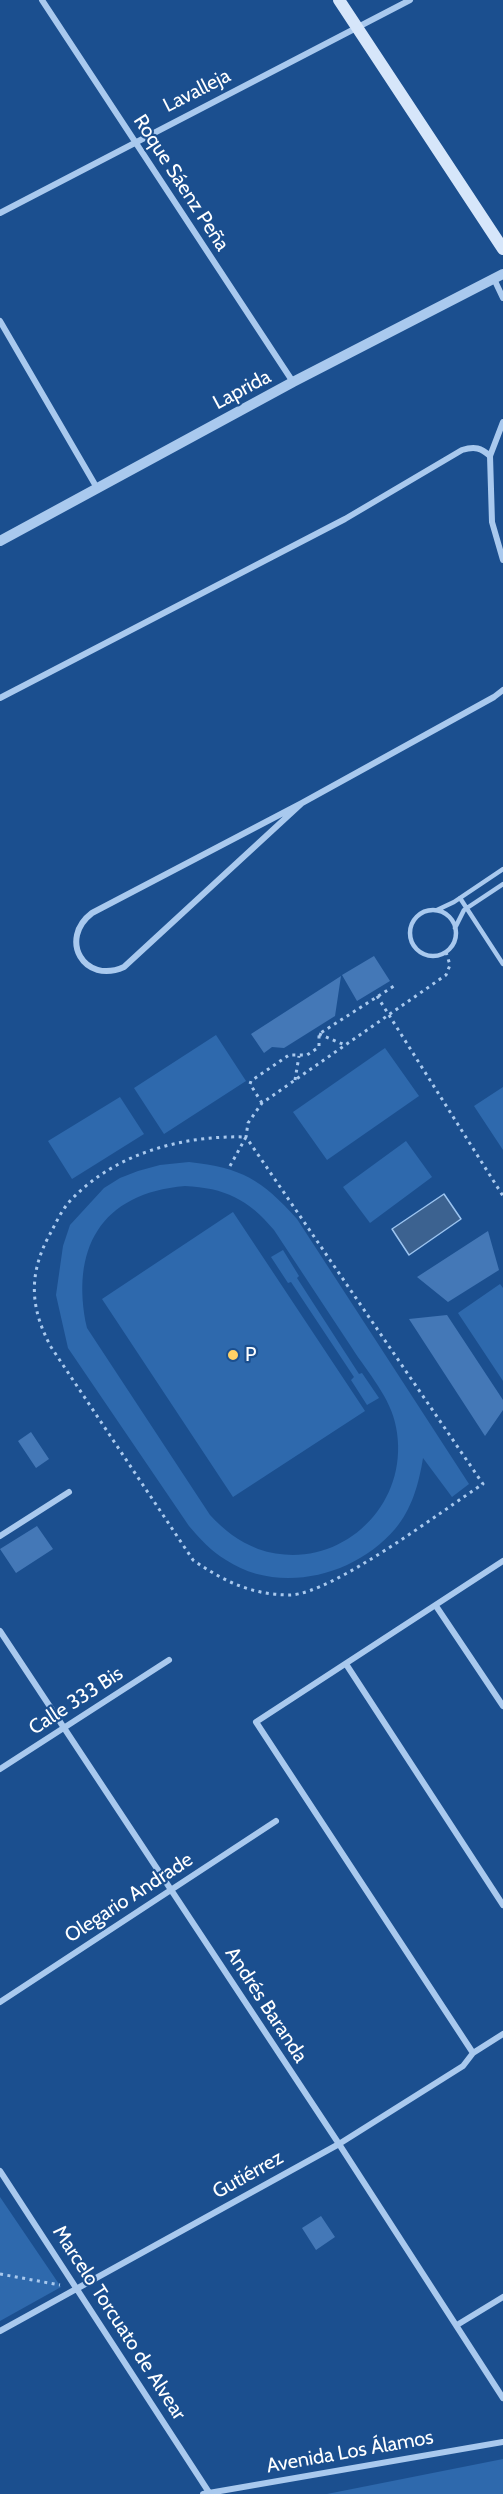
<!DOCTYPE html>
<html>
<head>
<meta charset="utf-8">
<style>
	body { margin:0 }
	canvas { display:block; background:#1b4f8f }
</style>
</head>
<body>
<canvas width="503" height="2494"></canvas>
<script>
const g = document.querySelector('canvas').getContext('2d');
g.lineJoin = 'round';
function paint(path, color) { g.fillStyle = color; g.fill(path, 'evenodd'); }
function trace(path, color, width, dash) { g.strokeStyle = color; g.lineWidth = width; g.lineCap = dash ? 'butt' : 'round'; g.setLineDash(dash || []); g.stroke(path); }
function write(font, color, halo, rows, align = 'center') {
  g.font = font + ' Cabin,sans-serif'; g.lineWidth = 4.5; g.setLineDash([]); g.textBaseline = 'middle'; g.strokeStyle = halo; g.fillStyle = color; for (const [text, x, y, turn = 0] of rows) {
    g.save(); g.translate(x, y); g.rotate((+turn || 0) * Math.PI / 180); g.textAlign = isNaN(turn) ? turn : align; if (halo) g.strokeText(text, 0, 0); g.fillText(text, 0, 0); g.restore();
  }
}
const green = new Path2D(`
	M216,1035L246,1081L164,1134L134,1088Z
	M385,1048L419,1096L327,1160L293,1112Z
	M503,1087V1150L474,1106Z
	M120,1097L144,1134L72,1179L48,1141Z
	M406,1141L432,1177L370,1223L343,1187Z
	M189,1162C242,1168 261,1179 297,1219L469,1484L452,1497L423,1458C419,1483 412,1509 395,1529C355,1576 279,1595 226,1560C211,1551 200,1539 189,1526L68,1348L56,1295L63,1246L70,1225L104,1188L120,1178L138,1171L160,1165ZM185,1186C225,1188 248,1199 274,1230C300,1269 326,1309 352,1348C368,1373 391,1398 396,1427C412,1507 336,1576 258,1549C238,1541 224,1530 210,1515L87,1328C70,1250 100,1193 185,1186Z
	M233,1212L365,1411L233,1497L102,1299Z
	M283,1250L299,1276L297,1278L359,1374L362,1373L379,1398L367,1405L351,1380L354,1377L291,1282L288,1283L271,1257Z
	M500,1284L503,1288V1381L458,1313Z
	M0,2197L61,2287L0,2321Z
	M503,2459V2494H327Z`);
const water = new Path2D(`
	M444,1194L461,1219L409,1255L392,1229Z`);
const building = new Path2D(`
	M374,956L390,981L357,1001L342,975Z
	M341,976L335,1016L284,1048L272,1047L264,1053L251,1034Z
	M488,1231L499,1270L448,1302L417,1277Z
	M447,1315L503,1400V1410L485,1436L409,1319Z
	M31,1432L49,1459L36,1468L18,1441Z
	M37,1526L53,1549L16,1573L0,1549Z
	M321,2216L335,2237L316,2250L302,2228Z`);
const path = new Path2D(`
	M377,996L503,1196
	M319,1034L345,1045
	M295,1080L299,1056
	M262,1103L250,1084L251,1081L289,1055H307L319,1047V1034L394,986
	M230,1166L246,1137C184,1135 115,1153 71,1200C62,1209 56,1223 50,1234C28,1274 30,1308 51,1347L193,1560C223,1581 252,1595 290,1595C332,1594 443,1510 483,1484L246,1137L248,1123L262,1103L446,975L450,965L446,952
	M0,2274L60,2285`);
const service = new Path2D(`
	M460,898L503,964
	M437,910L454,902L503,869
	M410 933a23 23 0 1 1 46 0a23 23 0 1 1-46 0Z
	M455,928L464,910L503,884`);
const minor = new Path2D(`
	M42,0L293,382
	M0,213L410,0
	M494,279L503,298
	M0,321L97,488
	M503,422L490,456L492,522L503,560
	M0,698L345,519L462,450C475,446 481,448 490,456
	M302,803L124,967C84,985 58,939 92,913L302,803L494,697L503,690
	M0,1536L69,1492
	M436,1606L503,1706
	M0,1631L339,2144L503,2398
	M346,1664L503,1905
	M0,1769L169,1660
	M0,2002L276,1821
	M473,2053L256,1722L503,1561
	M0,2171L210,2494
	M457,2325L503,2297
	M0,2331L339,2144L463,2066L473,2053L503,2034
	M203,2494L503,2442`);
const tertiary = new Path2D(`
	M0,541L293,382L503,274`);
const secondary = new Path2D(`
	M339,0L503,249`);
const markers = [
	[233,1355,6,"#ffd166"]
];
const streetNames = [
	["Lavalleja",197,91,-27],
	["Roque Sáenz Peña",181,183,57],
	["Laprida",242,390,-28],
	["Calle 333 Bis",76,1701,-33],
	["Olegario Andrade",129,1898,-33],
	["Andrés Baranda",266,2005,57],
	["Gutiérrez",248,2175,-29],
	["Marcelo Torcuato de Alvear",119,2323,57],
	["Avenida Los Álamos",350,2452,-10]
];
const poiNames = [
	["P",245,1355]
];
paint(green, '#2e69ad');
paint(water, '#3c6290');
trace(water, '#9cc4f0', 1.5);
paint(building, '#4478b7');
trace(path, '#a9c9ee', 3, [3, 4.5]);
trace(service, '#a9c9ee', 4.5);
trace(minor, '#a9c9ee', 6);
trace(tertiary, '#a9c9ee', 10);
trace(secondary, '#d6e6fa', 12);
for (const [x, y, r, color] of markers) { const dot = new Path2D(); dot.arc(x, y, r, 0, 2 * Math.PI); g.fillStyle = color; g.fill(dot); trace(dot, '#1b4f8f', 2); }
write('20px', '#fff', '#1b4f8f', streetNames);
write('20px', '#fff', '#1b4f8f', poiNames, 'left');
</script>
</body>
</html>
